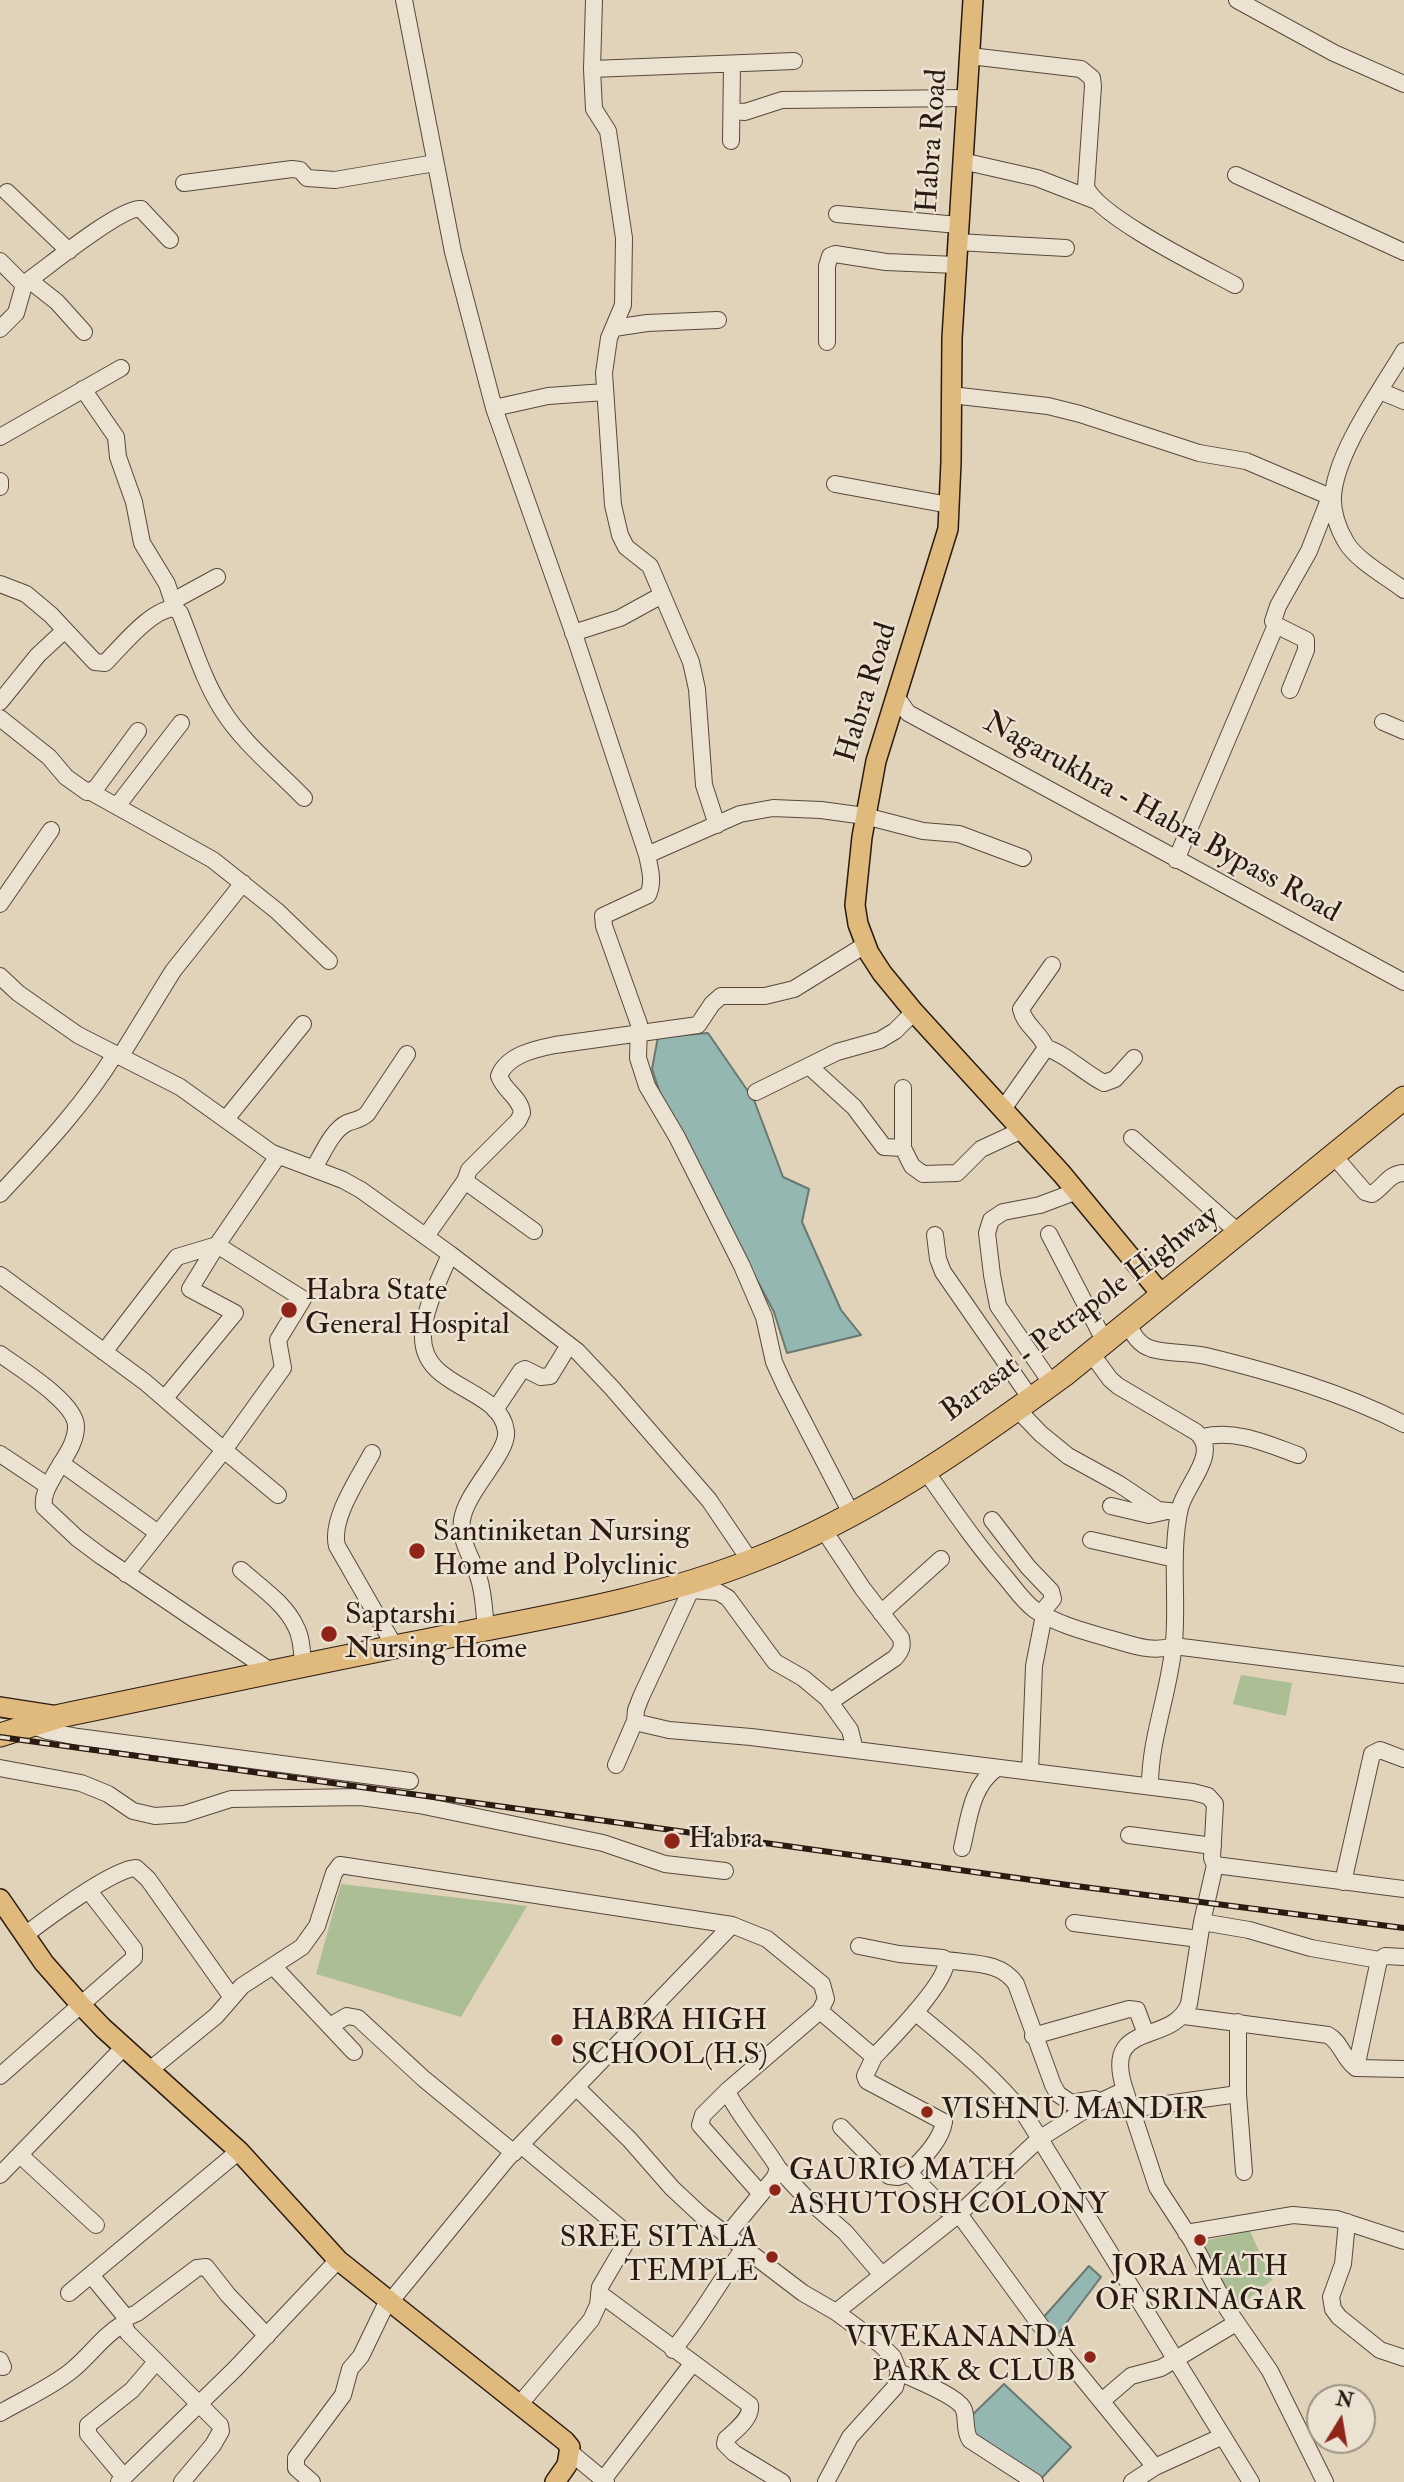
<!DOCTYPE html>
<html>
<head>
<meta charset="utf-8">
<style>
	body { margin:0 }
	#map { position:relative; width:1404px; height:2482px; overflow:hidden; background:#e0d3ba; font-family:"IM FELL Double Pica",serif }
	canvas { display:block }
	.north { position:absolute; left:1306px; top:2384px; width:70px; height:70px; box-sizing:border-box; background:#ebe2d2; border:2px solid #9e9285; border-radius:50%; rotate:11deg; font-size:19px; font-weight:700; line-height:28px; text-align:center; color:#2b1a11 }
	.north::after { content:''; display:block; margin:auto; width:24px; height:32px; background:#8f2418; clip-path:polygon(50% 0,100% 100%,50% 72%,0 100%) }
</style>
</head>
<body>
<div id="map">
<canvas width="1404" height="2482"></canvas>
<div class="north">N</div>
</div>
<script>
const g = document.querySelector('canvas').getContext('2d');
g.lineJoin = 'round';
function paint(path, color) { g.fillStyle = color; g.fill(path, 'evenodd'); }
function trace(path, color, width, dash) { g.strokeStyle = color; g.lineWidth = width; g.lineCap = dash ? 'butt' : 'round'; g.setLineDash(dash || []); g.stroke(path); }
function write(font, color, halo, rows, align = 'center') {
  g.font = font + ' "IM FELL Double Pica",serif'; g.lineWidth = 5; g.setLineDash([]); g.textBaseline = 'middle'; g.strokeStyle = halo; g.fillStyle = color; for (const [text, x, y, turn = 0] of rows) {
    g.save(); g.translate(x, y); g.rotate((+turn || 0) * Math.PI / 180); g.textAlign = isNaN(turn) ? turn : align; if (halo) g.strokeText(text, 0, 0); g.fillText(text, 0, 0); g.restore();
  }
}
const green = new Path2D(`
	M1241,1675L1292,1683L1286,1716L1233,1704Z
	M341,1884L527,1906L461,2017L316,1974Z
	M1250,2231L1272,2280L1232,2312L1198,2242Z`);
const water = new Path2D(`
	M708,1033L754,1100L783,1177L809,1189L802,1222L841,1310L861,1335L787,1353L774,1312L664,1105L652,1069L658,1037Z
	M1089,2266L1101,2277L1055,2338L1042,2319Z
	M1004,2384L1071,2447L1038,2482H1033L963,2424Z`);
const minor = new Path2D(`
	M404,0L453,252L494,408L576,640L647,855C650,869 654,882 648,895L603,916L604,926L639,1024L638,1058L647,1086L677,1137L742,1266L764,1317L774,1362L785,1386L852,1515
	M594,0L592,69L594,109L608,131L624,238L623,305L609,338L604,373L613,505L620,535L626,547L650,566L691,662L697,689L704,785L717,825
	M1237,0L1334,53L1404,84
	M970,56L1081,69L1092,78L1093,86L1086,187C1099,217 1202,267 1235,285
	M592,69L794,61
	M732,111L745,112L782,100L967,98
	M731,141L732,65
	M962,161L1037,178L1094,200
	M1236,175L1404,252
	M184,183L292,169L300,170L307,178L335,180L435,163
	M7,192L69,251
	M837,214L958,225
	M957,242L1066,248
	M0,261L24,285
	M29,280L57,302L84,332
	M614,328L647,323L718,320
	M0,329L16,313L24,285L29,280C49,266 122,206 141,209L170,240
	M827,342V266L830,256L835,254L886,262L956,265
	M1404,351C1381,390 1336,452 1333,496C1332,511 1338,529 1346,542C1356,560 1387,577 1404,590
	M83,389L116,437L118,457L134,502L142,543L167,584L175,608
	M1380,391L1404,401
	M951,395L1048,406L1080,414L1199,453L1246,461L1333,498
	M494,408L548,396L605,392
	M0,437L121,368
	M0,481V487
	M835,484L949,505
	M0,584L26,594L51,615L95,662L105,663C122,646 151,609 175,608L180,613C193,645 204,682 223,711C244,744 277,770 304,798
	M173,601L217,577
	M573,633L620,618L662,595
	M1290,690L1306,650V640L1276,625L1273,621L1278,606L1309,551L1330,497
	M897,698L908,713L1404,982
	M0,702L38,655L65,630
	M0,718L49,757L66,777L87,792L96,788L138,731
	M1383,722L1404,731
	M91,792L213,860L277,911L329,961
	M117,806L181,723
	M647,855L740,814L773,808L821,810L865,816L923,831L959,834L1023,858
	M1176,860L1276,625
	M0,904L51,830
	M0,976L18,993L78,1035L180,1087L272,1153L343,1180L361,1190L450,1254L577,1351L612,1388L709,1500L751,1562
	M1046,1048C1065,1053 1084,1073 1104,1083L1115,1079L1134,1058
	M120,1057L173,971L243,883
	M809,1066L854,1107L884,1147L903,1148L912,1166L923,1174L957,1173L981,1149L1022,1130
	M903,1088V1148
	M756,1092L837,1052L880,1040L895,1031L914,1012
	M1003,1109L1046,1048C1041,1033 1024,1025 1021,1009L1052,965
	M226,1119L303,1024
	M1132,1138L1239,1233
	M1334,1156L1365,1192L1372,1194C1384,1187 1389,1173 1404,1173
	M314,1168C322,1155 332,1130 347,1123C355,1120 360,1120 367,1114L407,1054
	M0,1194C42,1149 83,1106 115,1054
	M534,1231L465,1181L469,1170L518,1121L522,1113C521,1098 504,1091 499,1076C507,1055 535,1049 555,1045L698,1025L712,1004L721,996H765L794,989L865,945
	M1049,1234L1105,1342
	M935,1235L938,1259L943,1272L1031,1399
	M426,1236L465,1181
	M450,1254C440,1279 424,1308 423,1335C421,1390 500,1386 506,1431C509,1453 466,1491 462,1520C459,1540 472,1558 478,1576C484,1592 484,1612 486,1629
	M0,1275L145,1382L224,1450L126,1574
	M1128,1323C1133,1335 1139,1345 1152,1349C1170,1354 1188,1352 1206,1356C1275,1373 1341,1392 1404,1424
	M104,1352L177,1257L217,1245L278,1156
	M1091,1353L1110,1379L1118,1386L1196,1432C1221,1452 1186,1484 1180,1508C1170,1552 1178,1598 1174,1642C1170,1691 1150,1737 1150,1785
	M0,1354C19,1368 77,1403 76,1427C76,1443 64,1458 56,1472C50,1483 42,1494 44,1507L77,1538L101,1556L272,1672
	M1052,1384L998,1306L992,1275L987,1233L991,1220L1003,1212L1040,1205L1077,1191
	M165,1398L235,1313L190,1289L217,1245L303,1299L278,1340L283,1368L224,1450L278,1495
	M1017,1409L1041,1434L1068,1456L1119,1484L1158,1510L1179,1512
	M495,1410L521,1371L525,1369L541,1377L550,1376L569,1345
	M1203,1437C1236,1429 1267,1444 1298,1455
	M372,1453C359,1478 330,1519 337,1546L395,1647
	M0,1454L48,1486
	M61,1463L158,1533
	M925,1470C951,1507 976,1544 1006,1578C1015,1589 1024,1602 1035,1610C1056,1624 1087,1632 1111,1639C1133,1645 1151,1653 1174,1646L1404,1675
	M1111,1506L1149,1515L1163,1512
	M992,1520L1028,1567L1051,1591L1053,1599L1041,1613
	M823,1529L863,1589L901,1638C903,1647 901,1651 895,1658L830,1702
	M1091,1540L1175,1559
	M241,1570C260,1587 285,1603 296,1627C302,1638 302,1653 303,1665
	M695,1581L641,1697L636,1710L635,1721L639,1723L669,1730L751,1737L1193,1792L1208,1796L1215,1804L1212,1858L1215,1865L1404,1889
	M691,1590L718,1592L728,1598L775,1662L803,1678L827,1698L850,1730L855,1750
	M881,1613L941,1559
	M31,1725L47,1731L78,1737L410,1781
	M616,1765L635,1721
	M0,1768L81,1783L108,1794L133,1811L155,1816L184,1814L231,1799L361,1797L419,1805L603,1843L665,1864L725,1871
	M1030,1772L1034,1666L1044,1615
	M1129,1835L1213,1846
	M962,1848C969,1819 971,1786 997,1768
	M1343,1882L1372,1754L1380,1750L1404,1759
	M1202,1922L1249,1930L1311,1948L1379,1960
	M1074,1923L1199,1939
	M25,1935C46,1919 113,1869 136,1868L148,1879L231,1996
	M859,1946L899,1954L943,1958L946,1960C949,1981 890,2040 874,2057
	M946,1960C971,1964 1001,1961 1016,1984L1053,2085L1058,2094L1071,2103L1095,2099
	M273,1966L354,2052
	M915,2012C955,2045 995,2077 1027,2118L1251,2482
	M1184,2016L1328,2035C1342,2043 1343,2059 1356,2068L1404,2069
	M1238,2022V2094L1244,2172
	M330,2026L347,2016L358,2018L424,2079L514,2153
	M1033,2036L1129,2009L1137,2010L1146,2034
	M1356,2068L1379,1960L1385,1956L1404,1957
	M151,2069L216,2016L242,1986L302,1947L317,1926L334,1873L340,1865L732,1925L767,1939L822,1984L826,1999L820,2011L874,2057L865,2076L867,2081L944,2122C941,2141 922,2159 909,2173L944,2208L959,2214
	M0,2076L134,1958V1949L89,1891
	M576,2087L630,2140L672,2188L702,2216L803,2293L836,2312L881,2345L893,2357L899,2372L895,2387L850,2437L826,2482
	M728,2090L703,2115L700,2125L761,2194
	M1125,2090L1157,2187L1192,2241L1228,2310L1270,2371L1325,2482
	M1131,2109L1238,2094
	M841,2127L889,2176L898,2177L909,2173
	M20,2155L96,2225
	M778,2168L807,2199L845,2232L882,2275
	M0,2175L124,2047
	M959,2214L1049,2337L1155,2467
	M1347,2222L1343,2264L1331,2297L1333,2309L1339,2317L1380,2350L1404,2358
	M1186,2233L1293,2215L1337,2219L1404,2241
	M727,2235L775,2177L778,2168C769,2151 728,2102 728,2090L820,2011
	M91,2275L124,2315L128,2317L137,2313L197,2268L206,2267L228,2295L267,2336
	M69,2293L239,2151
	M599,2293L750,2405C752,2418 736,2430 726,2439L725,2444L734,2453L782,2482
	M390,2302L507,2159L732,1925
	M836,2312L959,2214L1039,2139L1093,2105L1125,2090C1101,2018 1172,2047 1189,2004L1202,1922L1215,1865
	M124,2315L125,2328L128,2333L220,2425L221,2431L213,2445L182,2482
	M673,2350C700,2318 719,2282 744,2248
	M0,2360L3,2367
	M899,2372C913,2379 956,2395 963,2408C968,2417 963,2429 970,2440L1035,2482
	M1103,2400L1131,2376L1161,2368L1236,2323
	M519,2405L591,2320L598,2305L600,2287L627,2241L624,2231L521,2145
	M0,2413C24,2399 50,2388 71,2371C91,2355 101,2337 124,2323
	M570,2452L606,2482
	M124,2477L88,2434V2425L132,2390L156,2362
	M603,2480L692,2364
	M119,2482L235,2369L338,2260
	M312,2482L296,2468V2458L343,2395L350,2369L361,2356L388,2300
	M1132,2482L1155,2467L1223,2436`);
const major = new Path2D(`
	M973,0L952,338L951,462L948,529L876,761L862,837L855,905L858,924L869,953L882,973L914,1012L1062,1174L1162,1295
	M0,1707L58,1716
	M0,1899L44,1963L80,2004L103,2028L239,2151L338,2260L565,2441L570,2447L567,2465L555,2482`);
const highway = new Path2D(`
	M0,1735L60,1716C183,1691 306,1664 430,1640C539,1618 651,1601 754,1560C867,1516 967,1446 1064,1375L1404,1098`);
const rail = new Path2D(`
	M0,1737L1068,1885L1404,1928`);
const markers = [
	[289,1310,9,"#8f2418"],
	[417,1551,9,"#8f2418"],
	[329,1634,9,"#8f2418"],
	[672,1841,9,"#8f2418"],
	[557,2040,7,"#8f2418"],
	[927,2112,7,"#8f2418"],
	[775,2190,7,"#8f2418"],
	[1200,2240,7,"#8f2418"],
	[772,2257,7,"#8f2418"],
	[1090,2357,7,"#8f2418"]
];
const streetNames = [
	["Habra Road",934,141,-86],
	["Habra Road",868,693,-73],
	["Nagarukhra - Habra Bypass Road",1161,819,29],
	["Barasat - Petrapole Highway",1081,1315,-37]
];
const poiNames = [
	["Habra State",305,1293],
	["General Hospital",305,1327],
	["Santiniketan Nursing",433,1534],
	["Home and Polyclinic",433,1568],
	["Saptarshi",345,1617],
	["Nursing Home",345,1651],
	["Habra",688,1841],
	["HABRA HIGH",571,2023],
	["SCHOOL(H.S)",571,2057],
	["VISHNU MANDIR",941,2112],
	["GAURIO MATH",789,2173],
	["ASHUTOSH COLONY",789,2207],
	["SREE SITALA",758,2240,"right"],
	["TEMPLE",758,2274,"right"],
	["JORA MATH",1200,2269,"center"],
	["OF SRINAGAR",1200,2303,"center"],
	["VIVEKANANDA",1076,2340,"right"],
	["PARK & CLUB",1076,2374,"right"]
];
paint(green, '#acbe94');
paint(water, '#94b7b2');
trace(water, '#6a7872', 2);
trace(minor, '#58483b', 18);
trace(major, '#2b1a11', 22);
trace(highway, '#2b1a11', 25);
trace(minor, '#ebe2d2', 16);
trace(major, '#e0ba7d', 19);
trace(highway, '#e0ba7d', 23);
trace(rail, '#2b1a11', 6);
trace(rail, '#ebe2d2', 3.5, [10]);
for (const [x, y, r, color] of markers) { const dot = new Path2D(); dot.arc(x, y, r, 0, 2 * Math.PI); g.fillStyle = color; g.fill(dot); trace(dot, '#ebe2d2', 2.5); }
write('30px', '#2b1a11', '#ebe2d2', streetNames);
write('30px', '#2b1a11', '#ebe2d2', poiNames, 'left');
</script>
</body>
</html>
